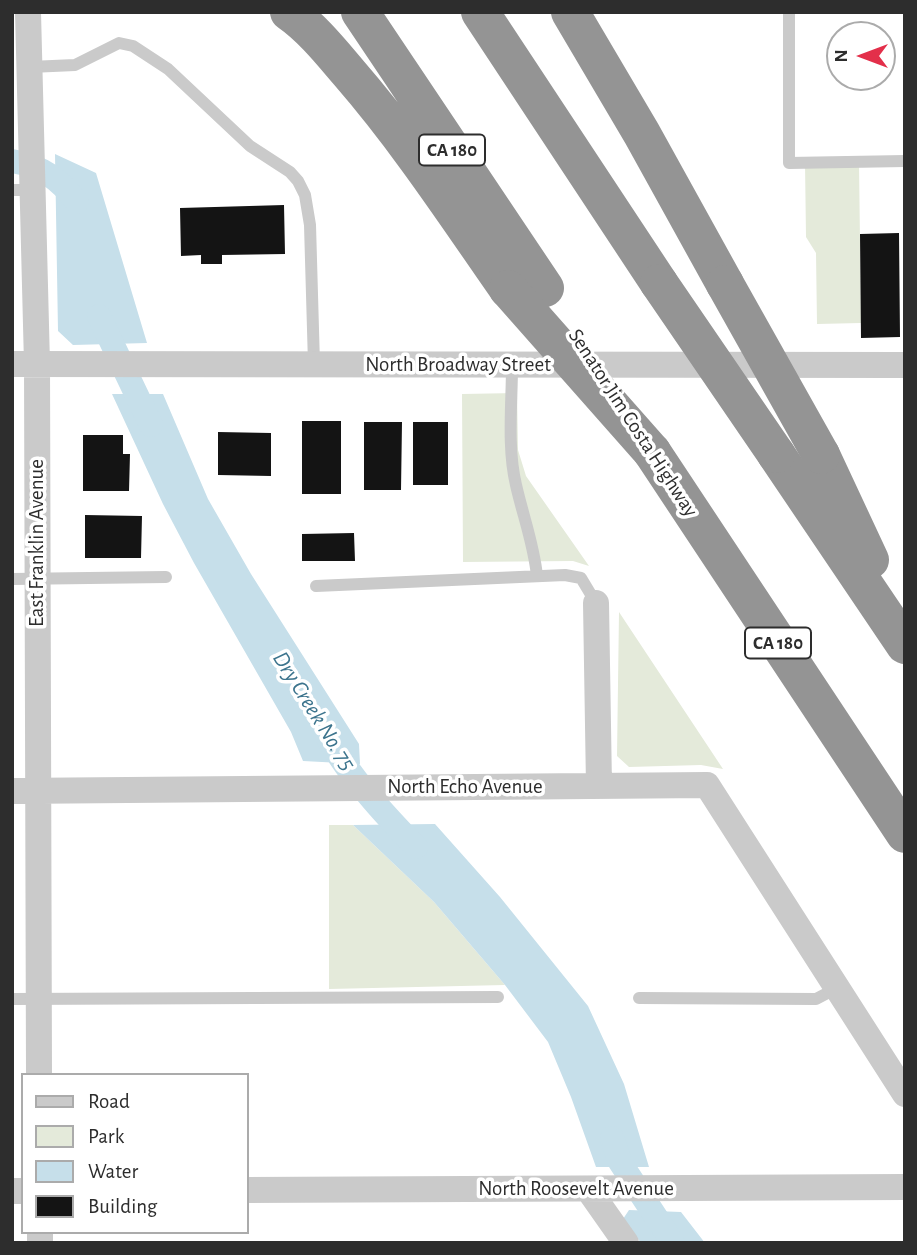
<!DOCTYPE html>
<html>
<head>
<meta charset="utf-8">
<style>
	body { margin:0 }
	#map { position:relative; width:917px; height:1255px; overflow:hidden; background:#fff; font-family:"Alegreya Sans",sans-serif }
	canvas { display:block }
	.frame { position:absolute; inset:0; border:14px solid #2d2d2d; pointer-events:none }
	.legend { position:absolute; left:21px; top:1073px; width:228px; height:161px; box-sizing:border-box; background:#fff; border:2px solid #ababab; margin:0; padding:9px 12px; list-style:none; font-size:21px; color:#2d2d2d }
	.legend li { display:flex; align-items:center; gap:14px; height:35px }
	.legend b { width:35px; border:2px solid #ababab }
	.north { position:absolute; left:826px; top:21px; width:70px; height:70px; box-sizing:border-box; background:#fff; border:2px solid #ababab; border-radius:50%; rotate:270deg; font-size:19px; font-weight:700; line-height:28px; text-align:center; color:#2d2d2d }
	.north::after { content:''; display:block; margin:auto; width:24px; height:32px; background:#e32f4a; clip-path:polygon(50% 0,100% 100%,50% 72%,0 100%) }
</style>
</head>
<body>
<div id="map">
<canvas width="917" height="1255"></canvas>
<div class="frame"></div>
<ul class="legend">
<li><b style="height:9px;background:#cacaca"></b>Road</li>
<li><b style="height:19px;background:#e4eada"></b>Park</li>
<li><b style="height:19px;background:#c6dfea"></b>Water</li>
<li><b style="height:19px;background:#141414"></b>Building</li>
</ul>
<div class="north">N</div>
</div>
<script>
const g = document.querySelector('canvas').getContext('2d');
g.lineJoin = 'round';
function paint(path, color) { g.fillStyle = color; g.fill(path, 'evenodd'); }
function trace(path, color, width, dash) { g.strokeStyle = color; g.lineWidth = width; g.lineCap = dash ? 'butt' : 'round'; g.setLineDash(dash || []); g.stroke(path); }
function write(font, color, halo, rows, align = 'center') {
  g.font = font + ' "Alegreya Sans",sans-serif'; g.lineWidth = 7; g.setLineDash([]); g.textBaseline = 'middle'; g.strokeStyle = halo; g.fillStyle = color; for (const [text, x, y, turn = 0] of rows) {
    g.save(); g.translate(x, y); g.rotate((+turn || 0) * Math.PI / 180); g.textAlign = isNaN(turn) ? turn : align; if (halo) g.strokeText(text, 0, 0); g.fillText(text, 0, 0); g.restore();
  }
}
const green = new Path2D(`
	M859,162L861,323L817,324L816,253L806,237L805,163Z
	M517,393L518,450L526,476L589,566L573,561L463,562L462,394Z
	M619,612L723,769L701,765L629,767L617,756Z
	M329,825H353L434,902L505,985L329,989Z`);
const water = new Path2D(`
	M55,154L96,173L147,343L73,345L58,331Z
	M112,394H163L208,499L251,574L359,744L360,764L303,761L291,732L194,563L163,504Z
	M435,824L500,897L588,1006L624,1084L649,1167H596L571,1097L548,1042L505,985L434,902L353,825Z
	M629,1210L681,1212L705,1243H641L623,1219Z`);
const canal = new Path2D(`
	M12,161C42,166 59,179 77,202
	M99,316L151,425
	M327,737C351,778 383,813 416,847
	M612,1138L620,1162L673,1243`);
const building = new Path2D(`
	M284,205L285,254L222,255V264H201V255L181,256L180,208Z
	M899,233L900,337L861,338L860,234Z
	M302,421H341V494H302Z
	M364,422H402L401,490H364Z
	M413,422H448V485H413Z
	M218,432L271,433V476L218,475Z
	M83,435H123V454H130L129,491H83Z
	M85,515L142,516L141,558H85Z
	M354,533L355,561H302V534Z`);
const lane = new Path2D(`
	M789,12V163L905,161
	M30,67L75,65L119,43L133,46L168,69L250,146L290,172L298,181L305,195L310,225L314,364
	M12,190H33
	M512,365C512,404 507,447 516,485C523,516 534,545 537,576
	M12,579L166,577
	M316,586L565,575L581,578L596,603
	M639,998L816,999L837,988
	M12,999L498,997`);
const street = new Path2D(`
	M28,12L37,364L39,1075
	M12,364L905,365
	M596,603L599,786
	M12,791L707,785L905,1094
	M588,1189L626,1243
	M247,1190L905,1187
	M12,1191H23
	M40,1232V1243`);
const highway = new Path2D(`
	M289,12C312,28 331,52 349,73C408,141 457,216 508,289
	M360,12L545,288
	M480,12L659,283
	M570,12L642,134L725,284
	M652,452L905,834
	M776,454L905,645
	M821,455L870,560`);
const highwayBridge = new Path2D(`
	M659,283L776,454
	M725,284L821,455
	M508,289L652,452`);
const shields = [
	[452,150,66],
	[778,643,66]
];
const shieldNames = [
	["CA 180",452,150],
	["CA 180",778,643]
];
const streetNames = [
	["North Broadway Street",458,365],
	["Senator Jim Costa Highway",633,423,57],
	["East Franklin Avenue",37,543,-90],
	["North Echo Avenue",465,787],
	["North Roosevelt Avenue",576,1189]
];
const waterNames = [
	["Dry Creek No. 75",314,711,58]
];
paint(green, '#e4eada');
paint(water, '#c6dfea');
trace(canal, '#c6dfea', 24);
paint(building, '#141414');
trace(lane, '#cacaca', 12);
trace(street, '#cacaca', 26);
trace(highway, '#949494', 38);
trace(highwayBridge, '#949494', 38);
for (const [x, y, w] of shields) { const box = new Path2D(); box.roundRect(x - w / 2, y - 15.5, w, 31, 5); g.fillStyle = '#fff'; g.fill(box); trace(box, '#2d2d2d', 2); }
write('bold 19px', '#2d2d2d', null, shieldNames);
write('21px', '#2d2d2d', '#fff', streetNames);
write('italic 23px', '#3c748d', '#fff', waterNames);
</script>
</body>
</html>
